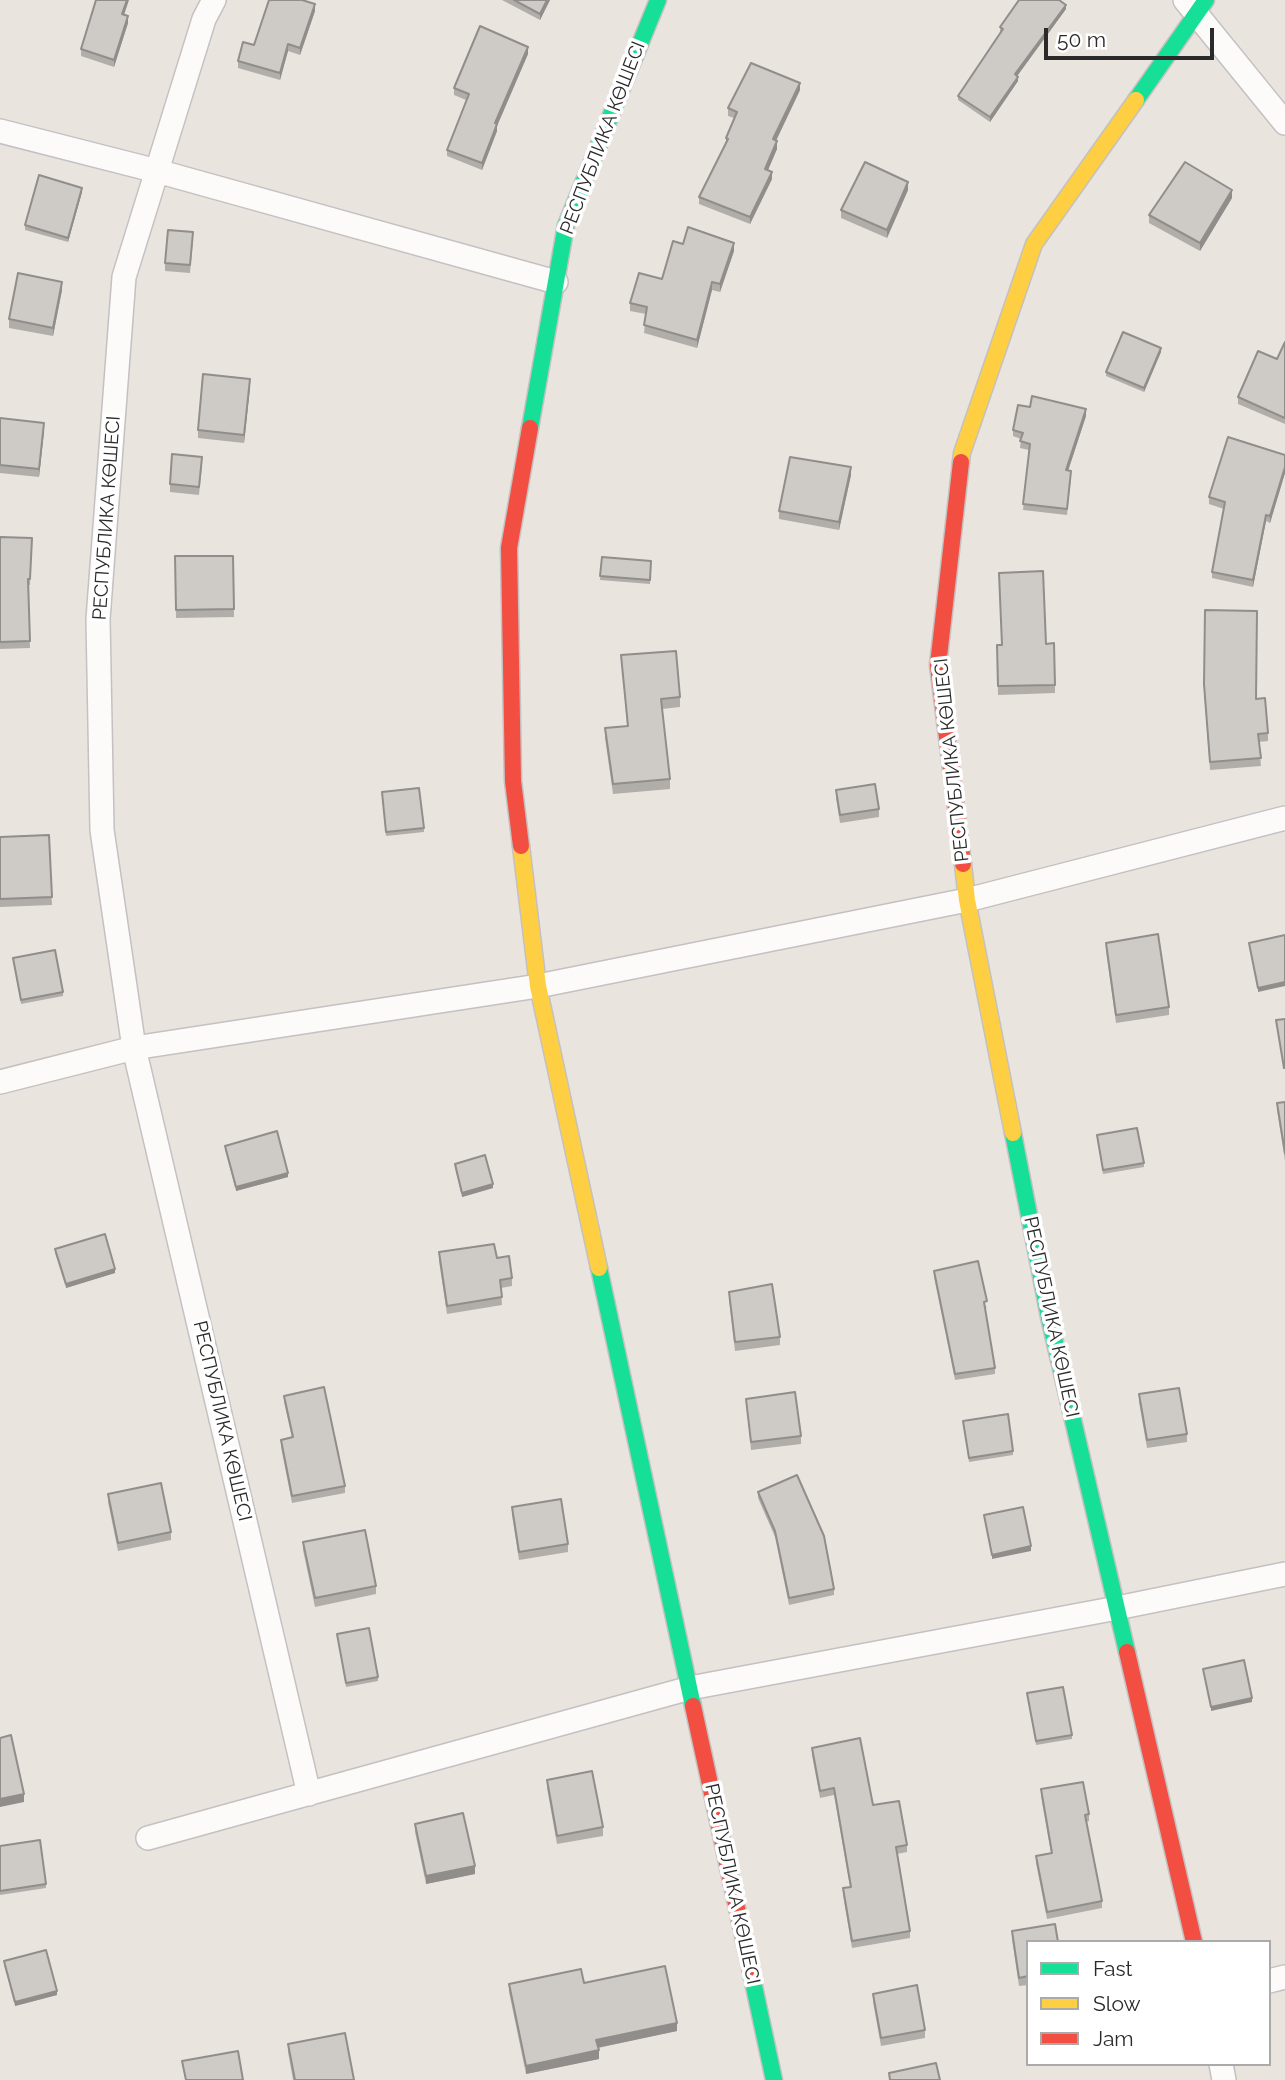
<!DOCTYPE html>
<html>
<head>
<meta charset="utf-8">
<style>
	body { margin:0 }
	#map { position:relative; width:1285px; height:2080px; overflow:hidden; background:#eae4df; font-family:Raleway,sans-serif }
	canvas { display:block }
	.legend { position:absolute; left:1026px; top:1940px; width:245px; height:126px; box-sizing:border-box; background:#fff; border:2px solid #aaa; margin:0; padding:9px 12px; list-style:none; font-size:21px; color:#2a2a2a }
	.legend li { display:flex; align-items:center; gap:14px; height:35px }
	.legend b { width:35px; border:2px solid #aaa }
	.scale { position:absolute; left:1044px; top:28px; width:170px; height:32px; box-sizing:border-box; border:4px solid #2a2a2a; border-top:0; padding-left:9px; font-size:21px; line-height:24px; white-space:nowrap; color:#2a2a2a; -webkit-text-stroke:5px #fff; paint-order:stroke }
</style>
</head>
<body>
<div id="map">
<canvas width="1285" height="2080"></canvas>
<ul class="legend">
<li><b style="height:9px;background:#16e098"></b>Fast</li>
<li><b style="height:9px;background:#ffcf43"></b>Slow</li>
<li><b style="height:9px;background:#f24e42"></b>Jam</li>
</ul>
<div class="scale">50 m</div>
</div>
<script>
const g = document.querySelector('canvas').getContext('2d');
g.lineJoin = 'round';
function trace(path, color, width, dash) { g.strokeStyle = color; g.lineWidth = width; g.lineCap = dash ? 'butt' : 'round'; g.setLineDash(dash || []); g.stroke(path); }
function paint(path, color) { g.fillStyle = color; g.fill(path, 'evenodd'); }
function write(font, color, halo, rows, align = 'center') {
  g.font = font + ' Raleway,sans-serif'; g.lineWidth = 7; g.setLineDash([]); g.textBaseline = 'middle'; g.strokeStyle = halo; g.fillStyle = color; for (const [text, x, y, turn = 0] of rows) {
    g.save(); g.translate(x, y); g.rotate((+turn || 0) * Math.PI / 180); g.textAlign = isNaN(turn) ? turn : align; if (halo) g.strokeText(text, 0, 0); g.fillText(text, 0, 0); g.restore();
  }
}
const street = new Path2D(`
	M214,0L204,19L124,277L98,619L102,830L134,1048L309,1794
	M1185,0L1285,123
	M0,131L157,171L556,282
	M0,1082L134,1048L538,986L967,900L1285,818
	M148,1838L690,1688L1117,1608L1285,1574
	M1269,1981L1285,1977
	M1221,2064L1224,2080`);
const fast = new Path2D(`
	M1136,100L1206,0
	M530,428L566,225L658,0
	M1013,1133L1049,1317L1127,1652
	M599,1268L693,1706
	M752,1977L774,2080`);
const slow = new Path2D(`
	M961,462L962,453L1034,244L1136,100
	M521,846L538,986L599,1268
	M963,864L967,900L1013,1133`);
const jam = new Path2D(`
	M961,462L938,665L963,864
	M521,846L513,781L509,548L530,428
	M1127,1652L1194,1942
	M693,1706L752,1977`);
const wall = new Path2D(`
	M502,0H550L540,20Z
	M1066,9L1017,76L1018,81L990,122L958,100V96L1001,32L1000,31V27Z
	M315,11L300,55L288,51L280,80L238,68V61L254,45Z
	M124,15L128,23L114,67L81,56V49Z
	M528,54L497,126V131L482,170L447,156V150L466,100L454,95V88Z
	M800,90L776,141L777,149L768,170L772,179L750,224L699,204V197L726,143V138L734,118L728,116V108Z
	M908,190L887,238L841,218V210Z
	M82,192L68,242L25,230V225Z
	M1232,198L1200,251L1149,223V215Z
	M193,240L190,273L165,271V263Z
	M683,244L734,251L720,292L712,290L697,348L644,333L646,314L630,311V303L662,279Z
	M62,290L53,336L9,328V319Z
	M1285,342V424L1238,404V397L1277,359Z
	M1161,352L1144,392L1106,376V372Z
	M250,387L244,443L198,438V430Z
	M1086,416L1068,471L1071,478L1067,515L1023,510L1029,450L1020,448L1021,439L1013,436V430Z
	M0,418L44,431L39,477L0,473Z
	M1285,455V473L1270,523L1266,521L1253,587L1212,578V572L1224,509L1209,504V497Z
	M202,465L199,495L170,492V484Z
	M851,475L839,530L779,519V511Z
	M0,537L32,538L30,585H28L30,648L0,649Z
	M175,556H233L234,617L176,618Z
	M602,557L651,561L650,584L600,580Z
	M1205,610L1256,699L1268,733V741L1259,742L1261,766L1210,770L1204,692Z
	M1046,644L1055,685V693L998,695L997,645Z
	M621,655L680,697V707L662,709L670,779V789L613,794L605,738V728L627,726Z
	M836,790L879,809V817L840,823L836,798Z
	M382,796L424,828V832L386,836Z
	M49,835L52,905L0,907V837Z
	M1106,943L1169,1007V1015L1116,1023L1106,951Z
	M13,958L63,992V996L21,1004Z
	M1285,1102V1161L1277,1110V1103Z
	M1097,1135L1144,1163V1167L1103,1174Z
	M225,1146L288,1177L236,1191L225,1150Z
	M455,1164L493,1188L462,1197L455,1168Z
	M55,1249L115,1273L66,1288L55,1253Z
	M439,1252L497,1258L512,1278V1286L501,1288L502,1305L447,1314L439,1261Z
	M934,1271L987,1307L985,1308L995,1368V1374L955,1380L934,1277Z
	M729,1292L780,1337V1345L735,1351L729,1300Z
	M1139,1394L1187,1434V1442L1147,1448L1139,1402Z
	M284,1396L345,1486V1493L292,1503L281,1447V1440L292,1438L284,1402Z
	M746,1399L801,1436V1444L751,1450Z
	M963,1421L1013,1451V1455L969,1462Z
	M758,1492L834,1589V1595L789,1605L775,1537L758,1498Z
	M108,1494L171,1532V1540L118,1551L108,1502Z
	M512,1507L568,1544V1552L519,1560L512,1515Z
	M303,1542L376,1586V1594L315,1607L303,1550Z
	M337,1634L378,1677V1681L346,1687Z
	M1027,1693L1072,1735V1739L1036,1745Z
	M812,1748L873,1805L907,1845V1852L897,1854L910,1931V1938L852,1948L843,1895V1888L850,1887L834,1795L820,1798L812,1755Z
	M547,1780L603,1827V1836L557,1844L547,1788Z
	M1041,1789L1089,1814V1821L1086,1822L1102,1901V1908L1047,1919L1036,1863V1856L1051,1853L1041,1796Z
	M415,1824L475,1874L426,1884L415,1832Z
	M0,1846L46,1884V1888L0,1895Z
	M1012,1931L1028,1942V1985L1019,1986L1012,1939Z
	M4,1961L57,1995L15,2006L4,1965Z
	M584,1983L677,2031L598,2048L599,2059L526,2074L509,1992V1984Z
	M873,1994L925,2030V2038L881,2046L873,2002Z
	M288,2044L354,2080H293L288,2052Z`);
const shadedWall = new Path2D(`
	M127,0H129L122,21V14Z
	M547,0H550L540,20V14Z
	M315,4V11L300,55V48Z
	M1066,5V9L1015,79V74Z
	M128,16V23L114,67V60Z
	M288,44V51L280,80V73Z
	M528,47V54L497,126V131L482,170V163L495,123Z
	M1018,77V81L990,122V117Z
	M800,83V90L773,147V139Z
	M777,141V149L765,177V169Z
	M772,172V179L750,224V217Z
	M908,182V190L887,238V230Z
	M82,188V192L68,242V238Z
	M1232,190V198L1200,251V243Z
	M734,243V251L720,292V284Z
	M62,282V290L53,336V328Z
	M712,282V290L697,348V340Z
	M1161,348V352L1144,392V388Z
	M250,379V387L244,443V435Z
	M1086,409V416L1066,477V470Z
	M44,423V431L39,477V469Z
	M851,467V475L839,530V522Z
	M1285,467V473L1270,523V516Z
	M1266,515V521L1253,587V580Z
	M1285,982V986L1258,992V988Z
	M288,1173V1177L236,1191V1187Z
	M493,1184V1188L462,1197V1193Z
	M115,1269V1273L66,1288V1284Z
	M1031,1546V1551L992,1559V1555Z
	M1252,1698V1702L1211,1711V1707Z
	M24,1794V1802L0,1807V1799Z
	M475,1866V1874L426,1884V1876Z
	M57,1991V1995L15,2006V2002Z
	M677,2023V2031L596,2048V2040Z
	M599,2050V2059L526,2074V2066Z`);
const building = new Path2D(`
	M96,0H127L122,14L128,16L114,60L81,49Z
	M269,0H302L315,4L300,48L288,44L280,73L238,61L243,42L254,45Z
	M514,0H547L540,14Z
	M1019,0H1059L1066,5L1015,74L1018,77L990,117L958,96L1003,29L1000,27Z
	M480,26L528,47L495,123L497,124L482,163L447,150L469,94L454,88Z
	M751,63L800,83L773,139L777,141L765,169L772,172L750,217L699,197L728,139L726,138L737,112L728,108Z
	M865,162L908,182L887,230L841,210Z
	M1185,162L1232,190L1200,243L1149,215Z
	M39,175L82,188L68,238L25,225Z
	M688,227L734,243L720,284L712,282L697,340L644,325L647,307L630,303L639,273L662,279L673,241L683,244Z
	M168,230L193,232L190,265L165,263Z
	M18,273L62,282L53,328L9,319Z
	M1123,332L1161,348L1144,388L1106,372Z
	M1285,342V418L1238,397L1258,351L1277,359Z
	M203,374L250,379L244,435L198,430Z
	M1032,396L1086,409L1066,470L1071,471L1067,509L1023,504L1030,444L1020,441L1023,433L1013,430L1018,405L1030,407Z
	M0,418L44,423L39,469L0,465Z
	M1228,437L1285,455V467L1270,516L1266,515L1253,580L1212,572L1225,502L1209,497Z
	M172,454L202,457L199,487L170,484Z
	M790,457L851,467L839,522L779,511Z
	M0,537L32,538L30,579H28L30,641L0,642Z
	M175,556H233L234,609L176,610Z
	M602,557L651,561L650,580L600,576Z
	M1043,571L1046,644L1054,643L1055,685L998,686L997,645H1002L999,573Z
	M1205,610L1257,611L1256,699L1265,698L1268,733L1258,734L1261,758L1210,762L1204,684Z
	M676,651L680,697L661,699L670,779L613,784L605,728L628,726L621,655Z
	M875,784L879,809L840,815L836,790Z
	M419,788L424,828L386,832L382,792Z
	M49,835L52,897L0,899V837Z
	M1158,934L1169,1007L1116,1015L1106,943Z
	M1285,935V982L1258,988L1249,943Z
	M55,950L63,992L21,1000L13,958Z
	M1285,1019V1068H1284L1276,1020Z
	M1285,1102V1153L1277,1103Z
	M1137,1128L1144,1163L1103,1170L1097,1135Z
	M277,1131L288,1173L236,1187L225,1146Z
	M485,1155L493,1184L462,1193L455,1164Z
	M105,1234L115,1269L66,1284L55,1249Z
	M494,1244L497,1258L509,1256L512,1278L500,1280L502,1297L447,1306L439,1252Z
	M978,1261L987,1301L984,1302L995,1368L955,1374L934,1271Z
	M772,1284L780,1337L735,1342L729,1292Z
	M324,1387L345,1486L292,1496L281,1440L293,1437L284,1396Z
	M1179,1388L1187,1434L1147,1440L1139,1394Z
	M795,1392L801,1436L751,1442L746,1399Z
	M1008,1414L1013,1451L969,1458L963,1421Z
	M797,1475L824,1536L834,1589L789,1598L775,1531L758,1492Z
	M161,1483L171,1532L118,1543L108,1494Z
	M561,1499L568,1544L519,1552L512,1507Z
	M1023,1507L1031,1546L992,1555L984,1515Z
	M365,1530L376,1586L315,1598L303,1542Z
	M369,1628L378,1677L346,1683L337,1634Z
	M1244,1660L1252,1698L1211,1707L1203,1669Z
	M1063,1687L1072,1735L1036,1741L1027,1693Z
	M11,1735L24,1794L0,1799V1738Z
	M860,1738L873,1805L899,1801L907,1845L896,1847L910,1931L852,1941L843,1888L851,1887L834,1788L820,1791L812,1748Z
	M592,1771L603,1827L557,1836L547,1780Z
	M1083,1782L1089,1814L1085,1815L1102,1901L1047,1912L1036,1856L1052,1853L1041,1789Z
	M463,1813L475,1866L426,1876L415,1824Z
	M40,1840L46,1884L0,1891V1846Z
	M1055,1924L1058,1942H1028V1976L1019,1978L1012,1931Z
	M46,1950L57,1991L15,2002L4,1961Z
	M665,1966L677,2023L596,2040L599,2050L526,2066L509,1984L581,1969L584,1983Z
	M917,1985L925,2030L881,2038L873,1994Z
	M345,2033L354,2080H295L288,2044Z
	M238,2051L243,2080H186L182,2061Z
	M936,2063L940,2080H890L889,2073Z`);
const streetNames = [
	["РЕСПУБЛИКА КӨШЕСІ",603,138,-69],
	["РЕСПУБЛИКА КӨШЕСІ",107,518,-86],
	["РЕСПУБЛИКА КӨШЕСІ",952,760,-96],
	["РЕСПУБЛИКА КӨШЕСІ",1051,1317,78],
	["РЕСПУБЛИКА КӨШЕСІ",222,1421,77],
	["РЕСПУБЛИКА КӨШЕСІ",732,1884,78]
];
trace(street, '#c3c1c1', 26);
trace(fast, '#c3c1c1', 19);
trace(slow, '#c3c1c1', 19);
trace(jam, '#c3c1c1', 19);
trace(street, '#fcfbfa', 23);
trace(fast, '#16e098', 16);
trace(slow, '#ffcf43', 16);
trace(jam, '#f24e42', 16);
paint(wall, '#b1aeaa');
paint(shadedWall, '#908d8b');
paint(building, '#cecac6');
trace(building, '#908d8b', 2);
write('19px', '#2a2a2a', '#fff', streetNames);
</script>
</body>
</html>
